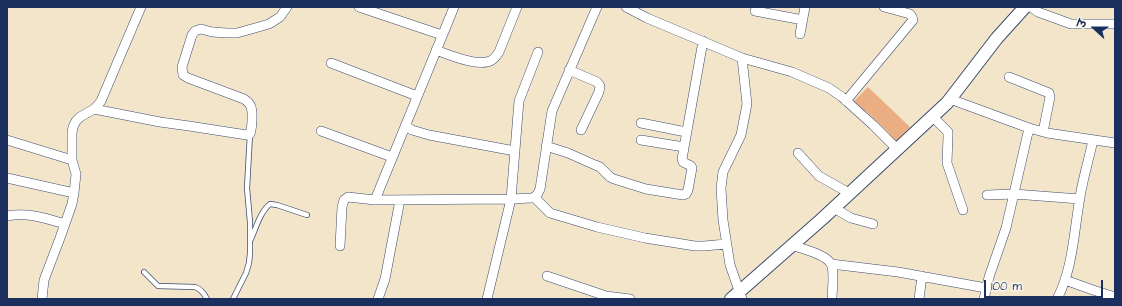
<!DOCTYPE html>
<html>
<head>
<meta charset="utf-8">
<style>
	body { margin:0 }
	#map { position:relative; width:1122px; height:306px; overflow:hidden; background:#f3e5ca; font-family:"Architects Daughter","Playpen Sans Deva",sans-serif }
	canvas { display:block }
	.frame { position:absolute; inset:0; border:8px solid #1b2f5e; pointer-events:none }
	.north { position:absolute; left:1074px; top:8px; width:40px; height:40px; -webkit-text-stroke:3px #fbf7ec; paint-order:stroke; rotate:291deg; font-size:11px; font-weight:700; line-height:16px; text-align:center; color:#1b2f5e }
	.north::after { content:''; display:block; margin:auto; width:14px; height:18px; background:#1b2f5e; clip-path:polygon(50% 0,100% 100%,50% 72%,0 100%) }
	.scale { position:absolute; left:984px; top:280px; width:119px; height:18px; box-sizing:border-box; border:2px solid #1b2f5e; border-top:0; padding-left:5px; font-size:12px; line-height:14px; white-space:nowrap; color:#1b2f5e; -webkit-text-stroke:3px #fbf7ec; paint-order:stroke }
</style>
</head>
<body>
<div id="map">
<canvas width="1122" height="306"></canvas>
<div class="frame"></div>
<div class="north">उ</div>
<div class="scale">100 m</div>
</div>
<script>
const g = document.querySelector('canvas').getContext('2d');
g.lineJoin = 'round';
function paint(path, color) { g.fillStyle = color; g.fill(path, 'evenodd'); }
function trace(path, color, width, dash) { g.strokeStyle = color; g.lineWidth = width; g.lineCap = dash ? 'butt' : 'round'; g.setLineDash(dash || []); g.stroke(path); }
const building = new Path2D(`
	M868,87L910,127L895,142L888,136L890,134L866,111L864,113L853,102Z`);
const lane = new Path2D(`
	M251,239C256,228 260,212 270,204L277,205L307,215
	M144,272L158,286L195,287C201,289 204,293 207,299
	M233,299L246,273L249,263L250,253V222L247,188L250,134`);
const street = new Path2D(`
	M359,7L442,35
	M626,7L647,18L742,58L792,72L829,88L842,97L873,125L897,149
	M1031,7L1038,12L1071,24H1115
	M755,11L803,20
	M800,34L805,7
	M436,50C449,55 480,68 492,60C495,58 497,55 499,52L517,7
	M742,58L747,104L741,135L723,172L721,188L723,220L730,265L742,299
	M331,63L417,96
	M569,70L597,82L600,86L599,92L581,130
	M1009,77L1049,93L1050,97L1043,132
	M950,99L1029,128L1047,133L1115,143
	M846,101L913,20L912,17L910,14L884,7
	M94,109L160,122L189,126L247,135L250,134C252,128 253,113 251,107C250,103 247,101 244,99L188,78L183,75L182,67L192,35L195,31L201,29L212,32L227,33H237L255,28L269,24L280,17L287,7
	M933,117L948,132V136L947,163L963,210
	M641,123L686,132
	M405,126L412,130L429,135L515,151
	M321,131L392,157
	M7,140L72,160
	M641,140L684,147
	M546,146L568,153L595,165L600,167L610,177L614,179L646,189L683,195L686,194L688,190L692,168L691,166L683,162L682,159L703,41
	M798,153L819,176L849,193
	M7,178L74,193
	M987,195L1014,194L1080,199
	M534,197L550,213L597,227L645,238L695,246H704L726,244
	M375,200L454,7
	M834,208L851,218L873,224
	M7,216C27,212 45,218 65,224
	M792,245C802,249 826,254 831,264C835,272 832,290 832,299
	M340,246L342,207L344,200L348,197L375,200L511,199L532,198L537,195L540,189L552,111L597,7
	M831,264L898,272L986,288
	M547,276L606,296L630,299
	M1065,280L1093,290L1115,297
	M42,299L44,280L60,238L72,204L74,193L76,174L72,160V133L73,127L76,121L80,117L94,109L98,105L101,101L141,7
	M378,299L385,279L400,200
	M487,299L511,199L519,101L538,52
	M919,299L922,276
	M984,299L989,277L1006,228L1029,128
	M1057,299C1073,269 1074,231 1080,197C1083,178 1089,159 1093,140`);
const secondary = new Path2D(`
	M731,299L822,219L947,103L997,38L1025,7`);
paint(building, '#ebae82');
trace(lane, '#3b4a6e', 6);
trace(street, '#3b4a6e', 10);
trace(secondary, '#3b4a6e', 14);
trace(lane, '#fff', 4.5);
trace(street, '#fff', 9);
trace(secondary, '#fff', 12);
</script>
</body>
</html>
